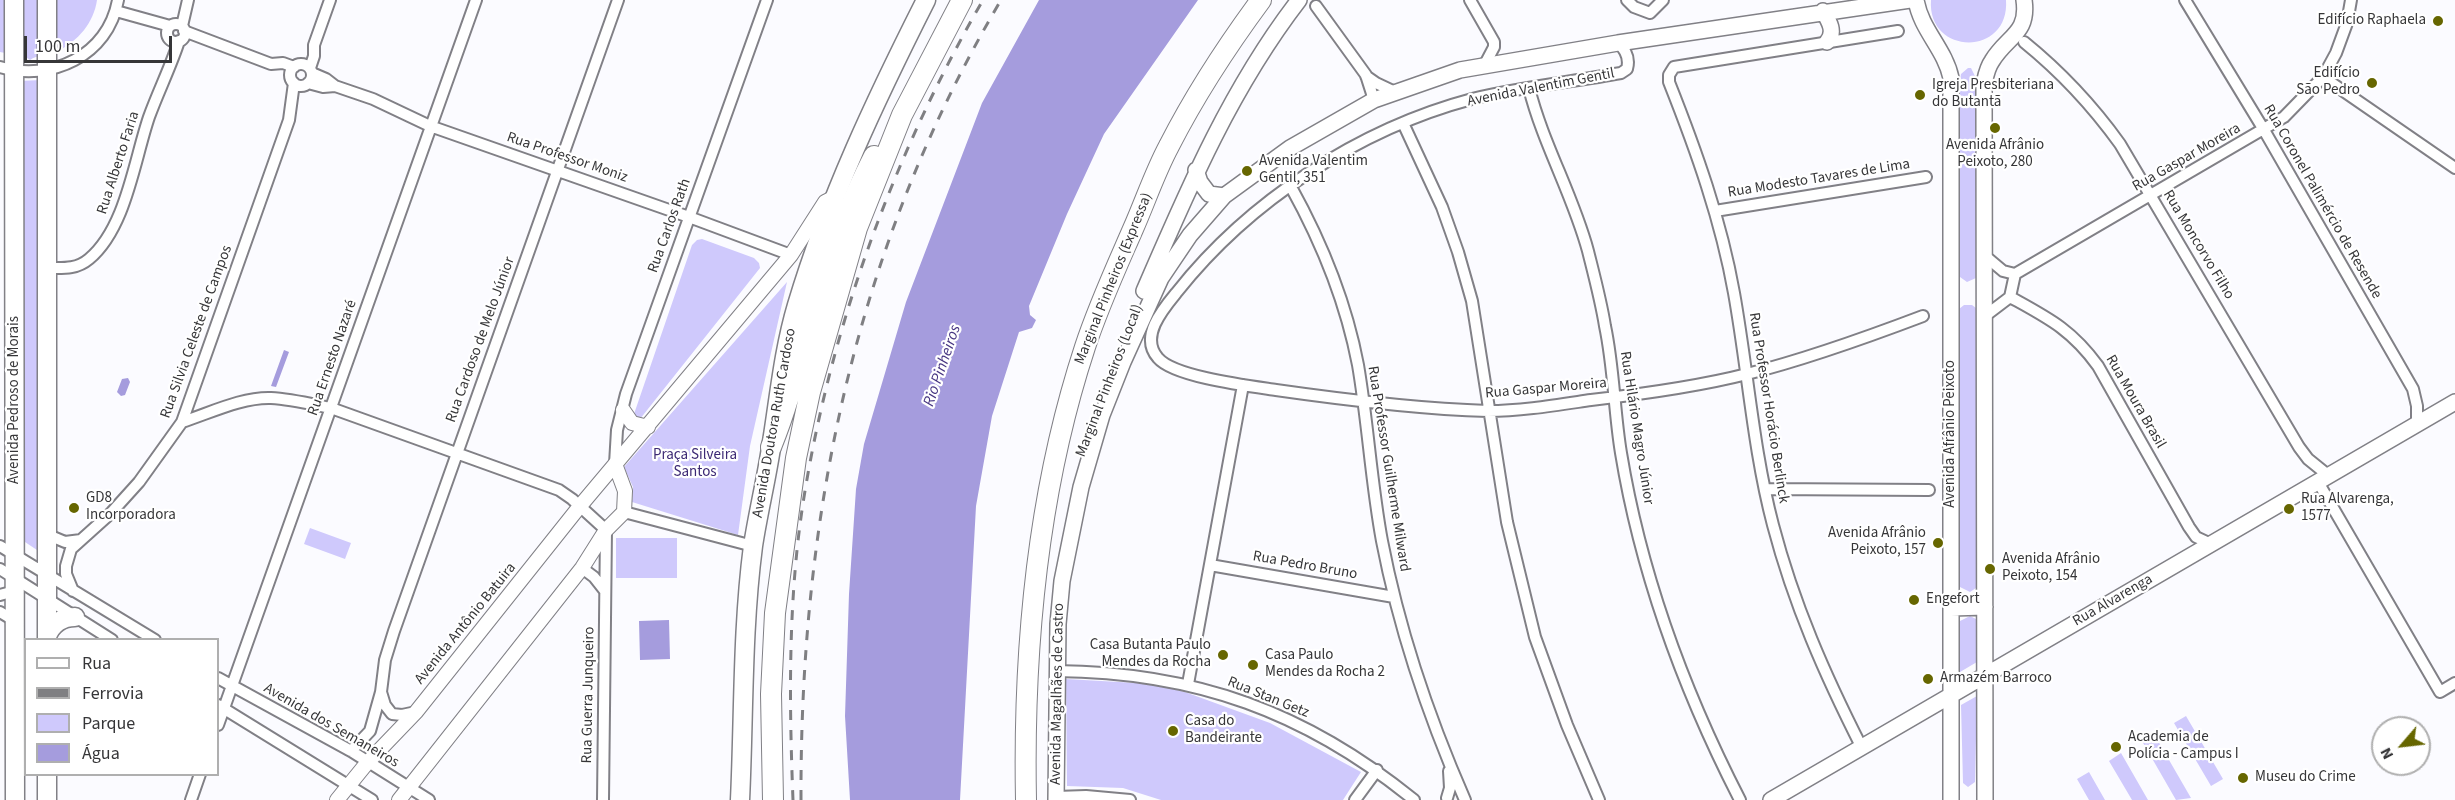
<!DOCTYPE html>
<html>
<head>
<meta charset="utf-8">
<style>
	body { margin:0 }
	#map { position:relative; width:2455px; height:800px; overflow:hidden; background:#fbfbff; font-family:"Source Sans 3",sans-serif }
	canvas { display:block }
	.legend { position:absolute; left:24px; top:638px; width:195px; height:138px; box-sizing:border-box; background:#fff; border:2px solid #afafaf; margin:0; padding:8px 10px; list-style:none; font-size:18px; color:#363638 }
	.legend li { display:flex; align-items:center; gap:12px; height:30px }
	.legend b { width:30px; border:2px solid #afafaf }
	.north { position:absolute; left:2371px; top:716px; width:60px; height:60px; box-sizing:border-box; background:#fff; border:2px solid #afafaf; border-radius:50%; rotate:242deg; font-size:16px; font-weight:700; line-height:24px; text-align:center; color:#363638 }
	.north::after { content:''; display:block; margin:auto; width:21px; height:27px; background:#660; clip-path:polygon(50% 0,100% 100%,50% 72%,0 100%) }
	.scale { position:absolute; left:24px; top:36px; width:148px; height:27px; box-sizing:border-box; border:3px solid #363638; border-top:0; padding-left:8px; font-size:18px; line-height:21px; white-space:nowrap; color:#363638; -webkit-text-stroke:4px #fff; paint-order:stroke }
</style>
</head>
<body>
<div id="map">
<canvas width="2455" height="800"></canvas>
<ul class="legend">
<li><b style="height:8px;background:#fff"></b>Rua</li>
<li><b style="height:8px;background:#7f7f82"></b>Ferrovia</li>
<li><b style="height:16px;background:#cfc9fc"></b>Parque</li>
<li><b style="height:16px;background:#a59cdd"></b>Água</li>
</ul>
<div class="north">N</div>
<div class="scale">100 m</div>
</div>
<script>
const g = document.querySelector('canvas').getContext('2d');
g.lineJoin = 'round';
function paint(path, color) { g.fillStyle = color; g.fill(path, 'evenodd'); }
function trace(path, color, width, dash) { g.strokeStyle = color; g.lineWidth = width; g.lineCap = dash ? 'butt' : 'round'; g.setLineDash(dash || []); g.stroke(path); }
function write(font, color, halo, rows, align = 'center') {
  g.font = font + ' "Source Sans 3",sans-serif'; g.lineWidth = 4.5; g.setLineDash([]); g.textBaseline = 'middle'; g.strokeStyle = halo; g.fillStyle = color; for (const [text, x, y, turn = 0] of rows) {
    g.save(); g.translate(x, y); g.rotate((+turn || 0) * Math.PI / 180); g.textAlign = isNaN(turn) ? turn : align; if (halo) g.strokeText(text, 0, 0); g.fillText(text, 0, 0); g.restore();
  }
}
const green = new Path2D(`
	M0,0H97C94,22 78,42 57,51C48,55 37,55 30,60L26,57L0,52Z
	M1931,0H2006C2010,57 1927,56 1931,0Z
	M1968,68H1971L1976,78V278L1967,282L1960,277L1959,88L1961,74Z
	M42,80L40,402L37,550L19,538V81Z
	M702,239L754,258L759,263L760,268L640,419H637L634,414L692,245L697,240Z
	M787,282L750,446L738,535L632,502L633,487L624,467Z
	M1964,305H1972L1976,308V588L1970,592L1960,587L1959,309Z
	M310,528L351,543L345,559L304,544Z
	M616,538H677V578H616Z
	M1970,616L1976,619L1977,662L1960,672V621Z
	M1066,679L1154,684L1185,692L1270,723L1361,772L1343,800H1161L1123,788L1067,786Z
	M1977,696L1975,782L1968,787L1963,783L1961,705Z
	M2186,716L2223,779L2211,786L2174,723Z
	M2154,734L2191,798L2176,800L2142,741Z
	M2121,753L2148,800H2132L2109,761Z
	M2089,772L2105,800H2089L2077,779Z`);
const water = new Path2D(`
	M1039,0H1198L1104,134L1067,214L1029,306L1030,315L1036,320L1032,328L1019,332L992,416L976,506L960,800H850L845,716L849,594L856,489L864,444L906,302L982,103Z
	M284,350L289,352L276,387L271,386Z
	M128,378L130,382L125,395L121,396L117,392L122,379Z
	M669,620L670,659L640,660L639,621Z`);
const minor = new Path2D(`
	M1470,0L1494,42V47L1484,66
	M1627,0L1634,7L1650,13L1663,0
	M2185,0L2264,130L2413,389L2417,406V424
	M1316,6L1366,75L1374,100
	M116,11L170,26
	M167 33a9 9 0 1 1 18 0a9 9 0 1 1-18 0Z
	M182,26L188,0
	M184,31L271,64L283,63L294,67
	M2024,42C2061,72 2092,105 2120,144L2299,447L2308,459L2329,476
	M1618,43C1626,50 1630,58 1627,69L1621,73C1572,82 1520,87 1472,99C1359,129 1249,201 1177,292C1163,309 1139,337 1158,358C1174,377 1249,386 1276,390C1346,400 1417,409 1488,411C1522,411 1557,405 1591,400C1643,394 1696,387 1747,374C1807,359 1865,338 1923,316
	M290 75a11 11 0 1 1 22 0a11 11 0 1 1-22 0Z
	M0,67C51,82 108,56 118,0
	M310,68L314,56V45L330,0
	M312,73L326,79L335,86L373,99L430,126L689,217L791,255
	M1366,76L1376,83L1395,92
	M2323,77L2455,168
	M308,83L323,87L335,86
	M1529,88C1543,144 1573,195 1588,251C1594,275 1601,301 1605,326C1614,368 1614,411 1621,453C1641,574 1684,691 1740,800
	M1403,123L1442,207L1458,252L1472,301L1507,522L1535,637L1567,725L1599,800
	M1291,187C1322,243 1346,302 1358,365C1368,423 1371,482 1382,541C1399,629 1429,718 1465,800
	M1715,211L1926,177
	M1984,255L2003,271L2015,274L2284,117L2323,77L2336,53L2347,23L2351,0
	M46,268C62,268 76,270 89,259C126,228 134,161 149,117C158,92 171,66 179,41
	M2010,297C2048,318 2071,329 2098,366L2189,527L2196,537L2211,544
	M1985,316L2010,297L2015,274
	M182,422C210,413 242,397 271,398C291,399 311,404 331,408L559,490L572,499L606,530L603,800
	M615,464L617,430L626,394L767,0
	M2318,482L2440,692L2455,683
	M1765,489L1929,490
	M624,512L753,546
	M46,534L65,542L81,540
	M0,546L155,640
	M1210,565L1394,597
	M582,568L594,577L605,591
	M0,569L112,640
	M73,591L66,574V566L71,549L111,513L139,482L182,422L289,120L294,83
	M0,595L15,591
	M0,612L15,621
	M1056,671C1195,672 1306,712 1414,800
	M218,678L351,751L429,800
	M1188,684L1243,385
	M381,692L385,705L392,714L402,715L416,712
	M218,705L372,800
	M218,725L476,0
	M1862,748C1825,675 1794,605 1773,525C1753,449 1748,371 1734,293C1721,220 1696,150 1669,82V75L1674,67L1898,31
	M351,751L370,731L381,692L385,660L394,631L618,0
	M1056,797L1086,796L1130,800
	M1447,798L1450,788L1449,771
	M191,800L200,774
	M1355,800L1377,770`);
const tertiary = new Path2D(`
	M623,410L632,423L648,427
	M337,800L367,763L416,712L580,506L791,255L825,202L833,198
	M399,800L582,568L606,530L624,512L625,491L615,464`);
const secondary = new Path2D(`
	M1916,0C1921,30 1945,49 1951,78V800
	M1823,11C1829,21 1836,32 1827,42
	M1196,170L1200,182L1209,194L1224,196
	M1144,291C1188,189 1231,88 1299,0
	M1951,608L1985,607
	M1056,800L1058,624L1062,581L1081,487L1102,415L1123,362L1161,278L1190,235L1224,196L1290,148L1374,100L1460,70L1618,43L1910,0
	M1771,800L2455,402
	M1985,800L1984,84C1986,75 1987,68 1992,61C2007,36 2029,34 2024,0`);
const trunk = new Path2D(`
	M14,0L15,800
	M47,636C52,624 62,617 75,617
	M47,640V0
	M47,774V800
	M740,800C744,716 742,630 753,546C758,513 766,481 771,448C779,400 783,352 797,305C829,198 876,99 926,0`);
const motorway = new Path2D(`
	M771,447C791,398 802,348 817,297C832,249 851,201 874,156
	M773,800L771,694L775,613L796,458L810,392L857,228L902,115L962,0
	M1026,800C1023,647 1037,493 1085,347C1098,307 1116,268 1133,229C1145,202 1155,172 1169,146C1195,95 1227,46 1261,0`);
const rail = new Path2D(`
	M793,800C789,700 788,596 804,497C832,323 895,152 983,0
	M801,800C800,516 855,247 1001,0`);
const markers = [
	[2438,21,6,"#660"],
	[2372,83,6,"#660"],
	[1920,95,6,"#660"],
	[1995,128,6,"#660"],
	[1247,171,6,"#660"],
	[74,508,6,"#660"],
	[2289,509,6,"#660"],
	[1938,543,6,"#660"],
	[1990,569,6,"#660"],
	[1914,600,6,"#660"],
	[1223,655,6,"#660"],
	[1253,665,6,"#660"],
	[1928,679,6,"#660"],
	[1173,731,6,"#660"],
	[2116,747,6,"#660"],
	[2243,778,6,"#660"]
];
const poiNames = [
	["Edifício Raphaela",2426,21,"right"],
	["Edifício",2360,74,"right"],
	["São Pedro",2360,91,"right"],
	["Igreja Presbiteriana",1932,86],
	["do Butantã",1932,103],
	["Avenida Afrânio",1995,146,"center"],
	["Peixoto, 280",1995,163,"center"],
	["Avenida Valentim",1259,162],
	["Gentil, 351",1259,179],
	["GD8",86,499],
	["Incorporadora",86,516],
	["Rua Alvarenga,",2301,500],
	["1577",2301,517],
	["Avenida Afrânio",1926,534,"right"],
	["Peixoto, 157",1926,551,"right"],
	["Avenida Afrânio",2002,560],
	["Peixoto, 154",2002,577],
	["Engefort",1926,600],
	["Casa Butanta Paulo",1211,646,"right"],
	["Mendes da Rocha",1211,663,"right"],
	["Casa Paulo",1265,656],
	["Mendes da Rocha 2",1265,673],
	["Armazém Barroco",1940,679],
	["Casa do",1185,722],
	["Bandeirante",1185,739],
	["Academia de",2128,738],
	["Polícia - Campus I",2128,755],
	["Museu do Crime",2255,778]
];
const streetNames = [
	["Avenida Valentim Gentil",1541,88,-11],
	["Rua Professor Moniz",567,158,19],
	["Rua Gaspar Moreira",2187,158,-30],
	["Rua Alberto Faria",119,163,-72],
	["Rua Modesto Tavares de Lima",1819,179,-9],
	["Rua Coronel Palimércio de Resende",2322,202,60],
	["Rua Carlos Rath",670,226,-70],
	["Rua Moncorvo Filho",2198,245,59],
	["Marginal Pinheiros (Expressa)",1114,279,-68],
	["Rua Silvia Celeste de Campos",197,332,-70],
	["Rua Cardoso de Melo Júnior",481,340,-70],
	["Rua Ernesto Nazaré",333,358,-71],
	["Marginal Pinheiros (Local)",1110,381,-69],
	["Rua Gaspar Moreira",1546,389,-5],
	["Avenida Pedroso de Morais",15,400,-90],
	["Rua Moura Brasil",2135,402,60],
	["Rua Professor Horácio Berlinck",1768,408,81],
	["Avenida Doutora Ruth Cardoso",775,423,-80],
	["Rua Hilário Magro Júnior",1636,428,81],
	["Avenida Afrânio Peixoto",1951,434,-90],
	["Rua Professor Guilherme Milward",1388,469,81],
	["Rua Pedro Bruno",1305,566,10],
	["Rua Alvarenga",2113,601,-30],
	["Avenida Antônio Batuira",466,624,-51],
	["Avenida Magalhães de Castro",1058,694,-89],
	["Rua Guerra Junqueiro",589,695,-89],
	["Rua Stan Getz",1268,698,22],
	["Avenida dos Semaneiros",331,726,30]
];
const parkNames = [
	["Praça Silveira",695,456],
	["Santos",695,473]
];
const waterNames = [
	["Rio Pinheiros",943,366,-71]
];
paint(green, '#cfc9fc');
paint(water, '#a59cdd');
trace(minor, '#818086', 14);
trace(tertiary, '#818086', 16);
trace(secondary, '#818086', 18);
trace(trunk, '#818086', 21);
trace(motorway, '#818086', 22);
trace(minor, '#fff', 10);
trace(tertiary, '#fff', 14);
trace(secondary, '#fff', 15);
trace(trunk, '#fff', 18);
trace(motorway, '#fff', 20);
trace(rail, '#7f7f82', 3, [10, 10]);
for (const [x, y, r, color] of markers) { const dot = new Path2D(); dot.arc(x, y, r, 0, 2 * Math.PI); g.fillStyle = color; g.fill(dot); trace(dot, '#fff', 2); }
write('15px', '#363638', '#fff', poiNames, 'left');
write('15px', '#363638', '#fff', streetNames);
write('15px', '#3c2974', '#fff', parkNames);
write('italic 16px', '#473682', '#fff', waterNames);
</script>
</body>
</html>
